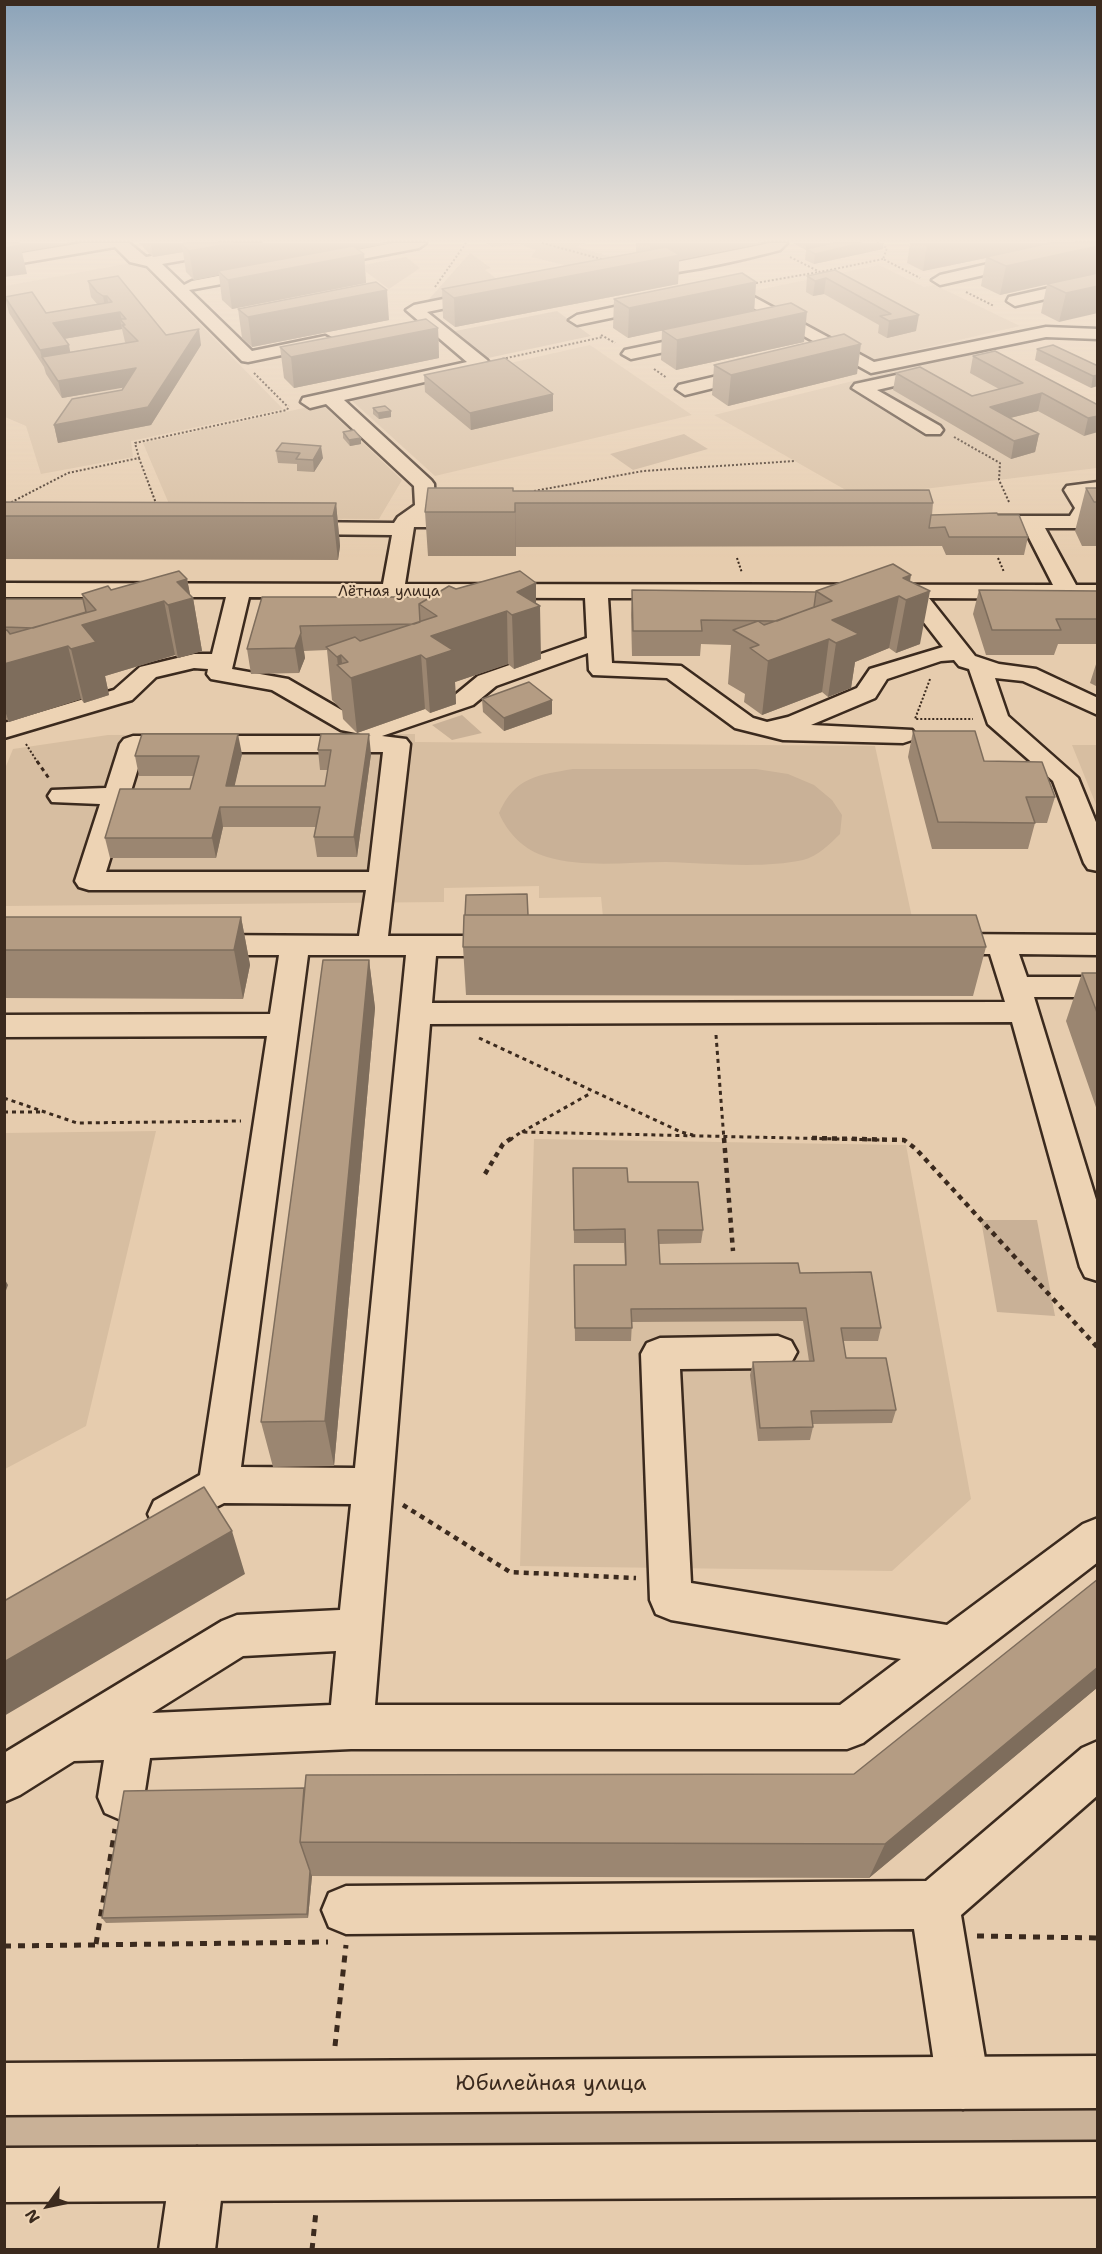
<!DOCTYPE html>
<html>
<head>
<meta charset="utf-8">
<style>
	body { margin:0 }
	#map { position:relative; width:1102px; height:2254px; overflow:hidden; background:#e6ccae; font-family:"Shantell Sans",sans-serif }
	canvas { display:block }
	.frame { position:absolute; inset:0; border:6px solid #3b2a1e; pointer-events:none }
	.north { position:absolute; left:18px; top:2176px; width:60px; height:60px; -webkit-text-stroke:4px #edd3b4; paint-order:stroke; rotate:237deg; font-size:16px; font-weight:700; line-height:24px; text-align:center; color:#3b2a1e }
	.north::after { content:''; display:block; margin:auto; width:21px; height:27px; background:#3b2a1e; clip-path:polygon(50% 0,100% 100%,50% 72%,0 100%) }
</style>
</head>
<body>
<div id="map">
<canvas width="1102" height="2254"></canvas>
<div class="frame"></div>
<div class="north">N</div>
</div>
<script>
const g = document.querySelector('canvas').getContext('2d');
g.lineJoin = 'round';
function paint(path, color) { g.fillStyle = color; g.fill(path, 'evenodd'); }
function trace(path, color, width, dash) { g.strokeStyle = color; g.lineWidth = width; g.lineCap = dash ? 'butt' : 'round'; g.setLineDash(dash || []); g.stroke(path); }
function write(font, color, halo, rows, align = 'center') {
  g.font = font + ' "Shantell Sans",sans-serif'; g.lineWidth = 4.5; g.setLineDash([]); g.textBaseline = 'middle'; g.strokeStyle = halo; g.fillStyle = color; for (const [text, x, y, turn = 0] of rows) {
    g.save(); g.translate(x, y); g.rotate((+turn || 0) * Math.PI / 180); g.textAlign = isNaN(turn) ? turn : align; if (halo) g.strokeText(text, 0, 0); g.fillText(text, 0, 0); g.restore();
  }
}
const built = new Path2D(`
	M125,264H141L283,409L131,441L133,457L41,474L26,426L5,417V286Z
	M879,265L924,287L935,285L1020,326L872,360L748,292Z
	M590,345L692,415L435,476L350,399Z
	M980,350L1097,409V468L858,497L714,415Z
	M322,404L402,480L379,519L175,518L143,443Z
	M415,734V742L875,746L913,922L604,927L601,897L539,898V886L444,888V902L5,906L4,771L13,749L108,735Z
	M1072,745H1097V807Z
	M156,1131L86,1426L5,1469V1133Z
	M534,1139L906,1145L971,1499L892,1571L520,1566Z`);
const green = new Path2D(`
	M486,243H586L576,247L639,264L593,272L531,257L536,250L518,244L492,247Z
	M470,253L491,268L485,270L510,289L422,307Z
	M406,257L420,268L389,289L358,266Z
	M557,311L591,336L488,358L455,331Z
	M684,434L708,449L633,470L610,454Z
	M462,715L482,733L452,740L432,725Z
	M573,769H756L788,774L814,785L832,800L842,815L840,834C830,844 818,856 803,860C762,869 708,863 666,862C628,862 584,868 547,857C524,850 508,834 499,813C515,777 538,775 573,769Z
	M981,1220H1037L1055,1316L997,1312Z
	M1097,2109L1098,2143L5,2148L4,2114Z`);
const pathFar3 = new Path2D(`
	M542,243L605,260
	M877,243L887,248L883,259L920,278
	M790,257L820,272L883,259
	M756,283L819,272
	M435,287L466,243
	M966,292L994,306
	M601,335L615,343
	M502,359L603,337
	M654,369L667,378
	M254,373L287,406
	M954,437L1000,463L999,480L1009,502
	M139,458L157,506
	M534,491L643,471L795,461
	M4,506L68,473L139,458L135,443L287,410L289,406
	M737,558L742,573
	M998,558L1004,572
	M930,679L915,719H973
	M26,744L38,763`);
const pathFar2 = new Path2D(`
	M37,761L50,780
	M716,1035L724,1140
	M479,1038L681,1132L693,1135
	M4,1098L77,1123L241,1121
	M4,1112H43
	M522,1132L591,1093
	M510,1140L521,1132L884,1140`);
const pathFar1 = new Path2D(`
	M724,1138L733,1251
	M812,1138L904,1140L916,1149L1098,1348
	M485,1174L503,1144L512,1138
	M403,1505L510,1572L636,1578`);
const path = new Path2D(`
	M977,1936L1098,1938
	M96,1944L115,1829
	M4,1946L328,1942
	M335,2046L346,1945
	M312,2250L316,2211`);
const minor = new Path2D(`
	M82,243H129L146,257L224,243H260L253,248L162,264L184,285L192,281L264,267L270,269L272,272L270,275L189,290L252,351L325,336L334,341L325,346L248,362L242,361L147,266L130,262L115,247L4,266V256Z
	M393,243H426L419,248L321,267L313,262L321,257Z
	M770,243H787L780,250C757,256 642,286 628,269L636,264H667Z
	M1080,243H1098V249L940,285L932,280L940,275Z
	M1098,277V287L1015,306L1007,301L1009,297Z
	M728,283L874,362L1046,327L1098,329V339L1046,337L871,373L726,293L713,296L705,291L707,288Z
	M488,290L494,292L496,295L494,298L427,312L487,360L490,364L487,368L344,400L431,480L434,484L435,507L428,515L479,517L482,521L479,525L472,527H414L405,584L1053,585L1024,528H976L969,526L966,522L969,518L976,516H1070L1075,508L1064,490L1067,486L1098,482V494L1087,495L1095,508L1091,516H1098V528H1045L1076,585H1098V599L929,598L975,656L999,664L1036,669L1098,698V715L1023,681L995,678L1008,716L1078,778L1098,827V871L1088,869L1084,863L1053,781L988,724L969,669L959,666L954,660L941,661L887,679L875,698L811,725L912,730L916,735L912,740L903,743L783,740L735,728L667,678L593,675L589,670L588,653L496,686L473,705L382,736L406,739L410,744L388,936H508L518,939L523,946L518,953L508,956H436L432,1003L1005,1002L990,954H941L931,951L926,944L931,937L941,934L1098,935V955L1019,954L1027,977H1098V997H1034L1098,1206V1281L1085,1277L1080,1267L1012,1022L430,1024L375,1705H840L901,1659L671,1620L656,1614L650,1600L641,1354L647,1343L660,1338L778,1336L791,1341L797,1352L791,1363L778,1368L680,1369L691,1583L947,1625L1083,1524L1098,1518V1562L863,1743L847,1749H351L150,1758L144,1797L137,1813L121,1820L105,1813L98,1797L104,1760L74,1761L20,1795L4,1802V1753L222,1621L237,1615L340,1610L351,1504L224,1503L168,1532L154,1527L148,1514L154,1501L200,1475L267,1036L4,1037V1015L270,1014L279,955H201L191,952L186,945L191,938L201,935L359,936L366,890H89L79,887L75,881L100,804L52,802L48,796L52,790L106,788L120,744L124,739L133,736H371L341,730L272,690L211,679L207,674L208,669L194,668L156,677L132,700L4,738V723L114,690L140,667L194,654H212L226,597H4V583L383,584L392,535L295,534L288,532L284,528L288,524L295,522L394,523L398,517L415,505L414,486L326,404L310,408L301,402L303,398L467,362L406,310L414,305ZM249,597L585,598L587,638L478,676L455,695L375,722L357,719L288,679L232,669ZM608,598H905L943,647L870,669L857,688L788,717L767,722L753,718L681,666L612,663ZM143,752H383L369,872H106ZM308,955H406L355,1468L241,1467ZM336,1651L331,1705L152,1713L243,1656Z
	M657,298L663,299L665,303L663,307L577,325L569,320L577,315Z
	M706,333L715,338L712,342L631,359L622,354L625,350Z
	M756,367L762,368L765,372L762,376L685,395L676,389L679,385Z
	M901,374L907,375L910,379L907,383L877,390L940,426L943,430L940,434H926L852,388L855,384Z
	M1098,1741V1795L961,1915L989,2083L981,2101L963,2109L945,2101L937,2083L914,1929L346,1934L329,1927L322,1910L329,1893L346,1886L926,1881L1082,1748Z
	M197,2147L216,2155L224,2174L215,2250H159L170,2174L178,2155Z`);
const major = new Path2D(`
	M1098,2056V2108L4,2115V2063Z
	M1098,2142V2196L4,2202V2148Z`);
const wall = new Path2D(`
	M139,243H389L357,249L364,254L366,283L232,309L222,300L219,275L194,280L186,272L183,252L153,257Z
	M636,243H763L679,260L678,284L455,327L443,318L442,289L636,253Z
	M793,243H830L819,246L883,249L814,264L805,260L806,250Z
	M910,243H1098L1059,322L1041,313L1047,284L1000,295L981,286L986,258L923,271L907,263Z
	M835,270L916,331L887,338L878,333L879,325L824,294L813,296L806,292L807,276Z
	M88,281L166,335L201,345L151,425L58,443L54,425L122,390L123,387L62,398L46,374L44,367L9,313L5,297L46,313L97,304L91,297ZM122,329L125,342L126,343L70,352L64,339Z
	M756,282L754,311L804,342L676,370L661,360L662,330L628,338L613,328L614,299Z
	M238,309L389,320L252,347L242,338Z
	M438,328L439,358L294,388L284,378L280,347Z
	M1037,349L1098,366L1091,388L1035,360Z
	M973,356L1098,405L1084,436L1038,411L1010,418L1039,434L1035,452L1011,459L893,390L896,373L972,396L999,389L970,373Z
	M714,365L857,374L728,406L712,395Z
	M424,375L553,411L471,430L425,392Z
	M373,408L391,417L379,419L373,414Z
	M343,432L361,444L350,446L343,438Z
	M282,443L323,458L314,472L297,471V464L278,463L276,451Z
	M1086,488H1098V546H1082L1075,531Z
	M513,491L933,503L932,515H998L1028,537L1024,555H946L942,546L516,547V556H428L425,512Z
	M4,502L336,503L340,546L338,560L4,559Z
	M187,579L190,595L193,598L202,651L178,658L175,655L105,676L109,695L84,703L81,699L9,722L4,716V599H83L82,594Z
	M910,581L920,644L896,653L889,648L855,662L851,688L828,697L822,692L762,715L744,702L745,694L728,684L731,645L701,644L700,656H632L631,615L632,590L816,592V591Z
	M456,589L536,604L541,659L514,669L508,664L455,682L456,704L430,713L425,709L357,733L343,719L342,710L332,700L327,650L304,651L305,658L299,673L251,674L247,649L262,597H431Z
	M979,590L1098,591V644H1058L1054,655H986L973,614Z
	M1098,658V687L1090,683Z
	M482,699L552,714L504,731L483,712Z
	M913,731L984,761L1055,797L1047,823H1035L1028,849H932L908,757Z
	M321,734L371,754L357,857H317L314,837L316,827H223L216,858H110L105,838L190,789L194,776H139L135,756L242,754L234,786H325L328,770H320L318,750Z
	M528,915L986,947L973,996L466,995L463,947Z
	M4,917H241L250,965L243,999L4,998Z
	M369,960L375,1008L334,1466L273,1467L261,1422Z
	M1082,973H1098V1113L1066,1021Z
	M573,1168L628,1182L703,1230L701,1243L659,1244L660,1264L800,1273L881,1328L878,1341H843L846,1358L896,1410L892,1423L813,1424V1427L810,1440L758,1441L750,1375L753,1362L809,1361L803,1321L632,1322L631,1341H575L574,1265H625L624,1243H574Z
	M1098,1579V1687L869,1878L312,1876L308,1918L106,1923L102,1918L304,1788L854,1774Z`);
const shadedWall = new Path2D(`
	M9,243H72L22,252L27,274L4,277V248Z
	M151,243H204L181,244L183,252L153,257Z
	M233,243H389L222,274L218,271L219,275L194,280L189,251Z
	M650,243H763L679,260L678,284L455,327L454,298L650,261Z
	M811,243H830L806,250V245Z
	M861,243H884L883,249L814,264L815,254Z
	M927,243H1032L1031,249L986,257V258L923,271Z
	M1037,243H1071L1035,251Z
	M1098,246V273L1000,295L1006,266Z
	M364,254L366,283L232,309L228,280Z
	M826,278L824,294L813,296L815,281Z
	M756,282L754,311L628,338L629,308Z
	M1098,286V313L1059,322L1066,293Z
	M387,290L389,320L252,347L248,317Z
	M103,296H107L110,312H106Z
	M120,312L122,322L120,319L122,329L57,340L53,323Z
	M807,312L804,342L676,370L677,340Z
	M919,315L916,331L887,338L889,321Z
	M438,328L439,358L294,388L291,357Z
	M199,329L201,345L151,425L58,443L54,425L148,407Z
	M861,344L857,374L728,406L731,375Z
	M69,345L72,362L42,357L44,367L40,350Z
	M136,368L139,385L62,398L58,381Z
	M1098,375V386L1091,388L1093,376Z
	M1042,393L1038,411L986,424L990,407Z
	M553,394V411L471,430L470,413Z
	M391,411V417L379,419L378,413Z
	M1098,416V432L1084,436L1088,418Z
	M1039,434L1035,452L1011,459L1014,441Z
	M361,438V444L350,446L349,440Z
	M321,446L323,458L314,472L313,460Z
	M336,503L340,546L338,560L333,516Z
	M515,503L516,547V556L515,512Z
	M911,575L907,600L930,591L920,644L896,653L906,600L903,578Z
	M187,579L191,599L193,598L202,651L178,658L168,605L177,582Z
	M536,583V607L540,606L541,659L514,669L512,615L517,592Z
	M899,596L889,648L855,662L851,688L828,697L836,643L829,639L822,692L762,715L768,661L830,612Z
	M164,601L175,655L105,676L109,695L84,703L71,649L82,625Z
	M507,611L508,664L455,682L456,704L430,713L426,659L431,636Z
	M301,633L305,658L299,673L295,648Z
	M68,646L81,699L9,722L4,708V664Z
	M341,655L343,670L338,666L337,657Z
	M421,655L425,709L357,733L351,678Z
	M552,700V714L504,731V718Z
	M238,734L242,754L230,806L226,786Z
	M369,734L371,754L357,857L354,837Z
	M220,807L223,827L216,858L212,838Z
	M241,917L250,965L243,999L234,950Z
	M369,960L375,1008L334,1466L325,1421Z
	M4,1278L8,1285L4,1296Z
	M232,1531L245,1574L4,1716V1662Z
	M1098,1667V1687L869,1878L885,1844Z
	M310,1871L312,1876L308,1918L307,1914Z`);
const building = new Path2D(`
	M4,243H19L21,245L4,248Z
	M186,243H233L189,251L181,244Z
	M833,243H861L815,254L806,249Z
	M1050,243H1098V246L1006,266L986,257Z
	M353,246L364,254L228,280L218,271Z
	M666,247L680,255L454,298L442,289Z
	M835,270L919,315L889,321L880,316L891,314L826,278L815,281L807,276Z
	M742,273L756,282L629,308L614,299Z
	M1098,273V286L1066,293L1047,284Z
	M118,276L166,335L199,329L148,407L54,425L72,399L122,390L136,368L58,381L42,357L138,341L122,325H125L120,319H126L120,312L53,323L69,345L40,350L5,297L32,292L46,313L112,302L107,296H103L97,292L88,281Z
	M376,282L387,290L248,317L238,309Z
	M791,303L807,312L677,340L662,330Z
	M426,319L438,328L291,357L280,347Z
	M844,334L861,344L731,375L714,365Z
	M1053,345L1098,366V375L1093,376L1037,349Z
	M995,351L1098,405V416L1088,418L1042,393L990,407L1039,434L1014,441L896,373L920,367L972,396L1023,383L973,356Z
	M505,358L553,394L470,413L424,375Z
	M385,406L391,411L378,413L373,408Z
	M354,430L361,438L349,440L343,432Z
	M282,443L321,446L313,460L296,459L300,453L276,451Z
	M428,488H513V491L929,490L933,503H515V512H425Z
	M1086,488H1098V502H1094Z
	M4,502L336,503L333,516H4Z
	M997,513L998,515H1019L1028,537H949L945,527L929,528L931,515Z
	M893,564L911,575L903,578L930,591L906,600L899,596L832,620L859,634L836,643L829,639L768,661L750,648L759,645L733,630L758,621L764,625L832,601L816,591Z
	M179,571L187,579L177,582L193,598L168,605L164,601L82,625L96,642L71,649L68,646L4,664V631L7,630L10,634L96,610L82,594L108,586L111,590Z
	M520,571L536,583L517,592L540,606L512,615L507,611L431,636L453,650L426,659L421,655L351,678L337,665L348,662L341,655L337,657L326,647L355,637L360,641L437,616L419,604L449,586L456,589Z
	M632,590L816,592L814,607L777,621L701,620L702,631H633Z
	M979,590L1098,591V619H1056L1061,630H992Z
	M262,597H431L419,604L420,622L414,624L300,626L301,633L295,648L247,649Z
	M4,599H83L86,612L33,628L4,627Z
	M529,682L552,700L504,718L482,699Z
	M913,731H975L984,761L1042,762L1055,797H1026L1035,823L938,822Z
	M142,734H238L226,786H325L331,750H318L321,734H369L354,837H314L320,807H220L212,838H105L120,789H190L199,756H135Z
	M527,894L528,915H465L466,895Z
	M464,915H976L986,947H463Z
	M4,917H241L234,950H4Z
	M323,960H369L325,1421L261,1422Z
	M1082,973H1098V1015Z
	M573,1168H627L628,1182H698L703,1230H658L660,1264L798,1263L800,1273L871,1272L881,1328H841L846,1358H886L896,1410L811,1411L813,1427L760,1428L753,1362L814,1361L806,1308L631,1309L632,1328H575L574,1265H626L625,1229L574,1230Z
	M204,1487L232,1531L4,1662V1601Z
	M1098,1579V1667L885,1844L300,1842L306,1775L854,1774Z
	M304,1788L300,1842L310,1871L307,1914L102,1918L124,1791Z`);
const farStreetnames = [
	["Лётная улица",389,592]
];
const nearStreetnames = [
	["Юбилейная улица",551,2085]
];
paint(built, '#d7bea1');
paint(green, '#c9b197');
trace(minor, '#3b2a1e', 5);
trace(major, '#3b2a1e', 5);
trace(pathFar3, '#3b2a1e', 2, [2, 2]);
trace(pathFar2, '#3b2a1e', 3, [4, 4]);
trace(pathFar1, '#3b2a1e', 4.5, [5, 5]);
trace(path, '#3b2a1e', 5, [7, 7]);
paint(minor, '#edd3b4');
paint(major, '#edd3b4');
paint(wall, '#9b8671');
paint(shadedWall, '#7e6d5c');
paint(building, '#b49c83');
trace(building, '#7e6d5c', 1.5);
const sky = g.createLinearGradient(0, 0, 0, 559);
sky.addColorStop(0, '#8ba3b9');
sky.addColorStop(0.43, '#f4e8db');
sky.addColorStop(1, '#f4e8db00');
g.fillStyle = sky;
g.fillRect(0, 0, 1102, 559);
write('15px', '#3b2a1e', '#edd3b4', farStreetnames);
write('21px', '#3b2a1e', '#edd3b4', nearStreetnames);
</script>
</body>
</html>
